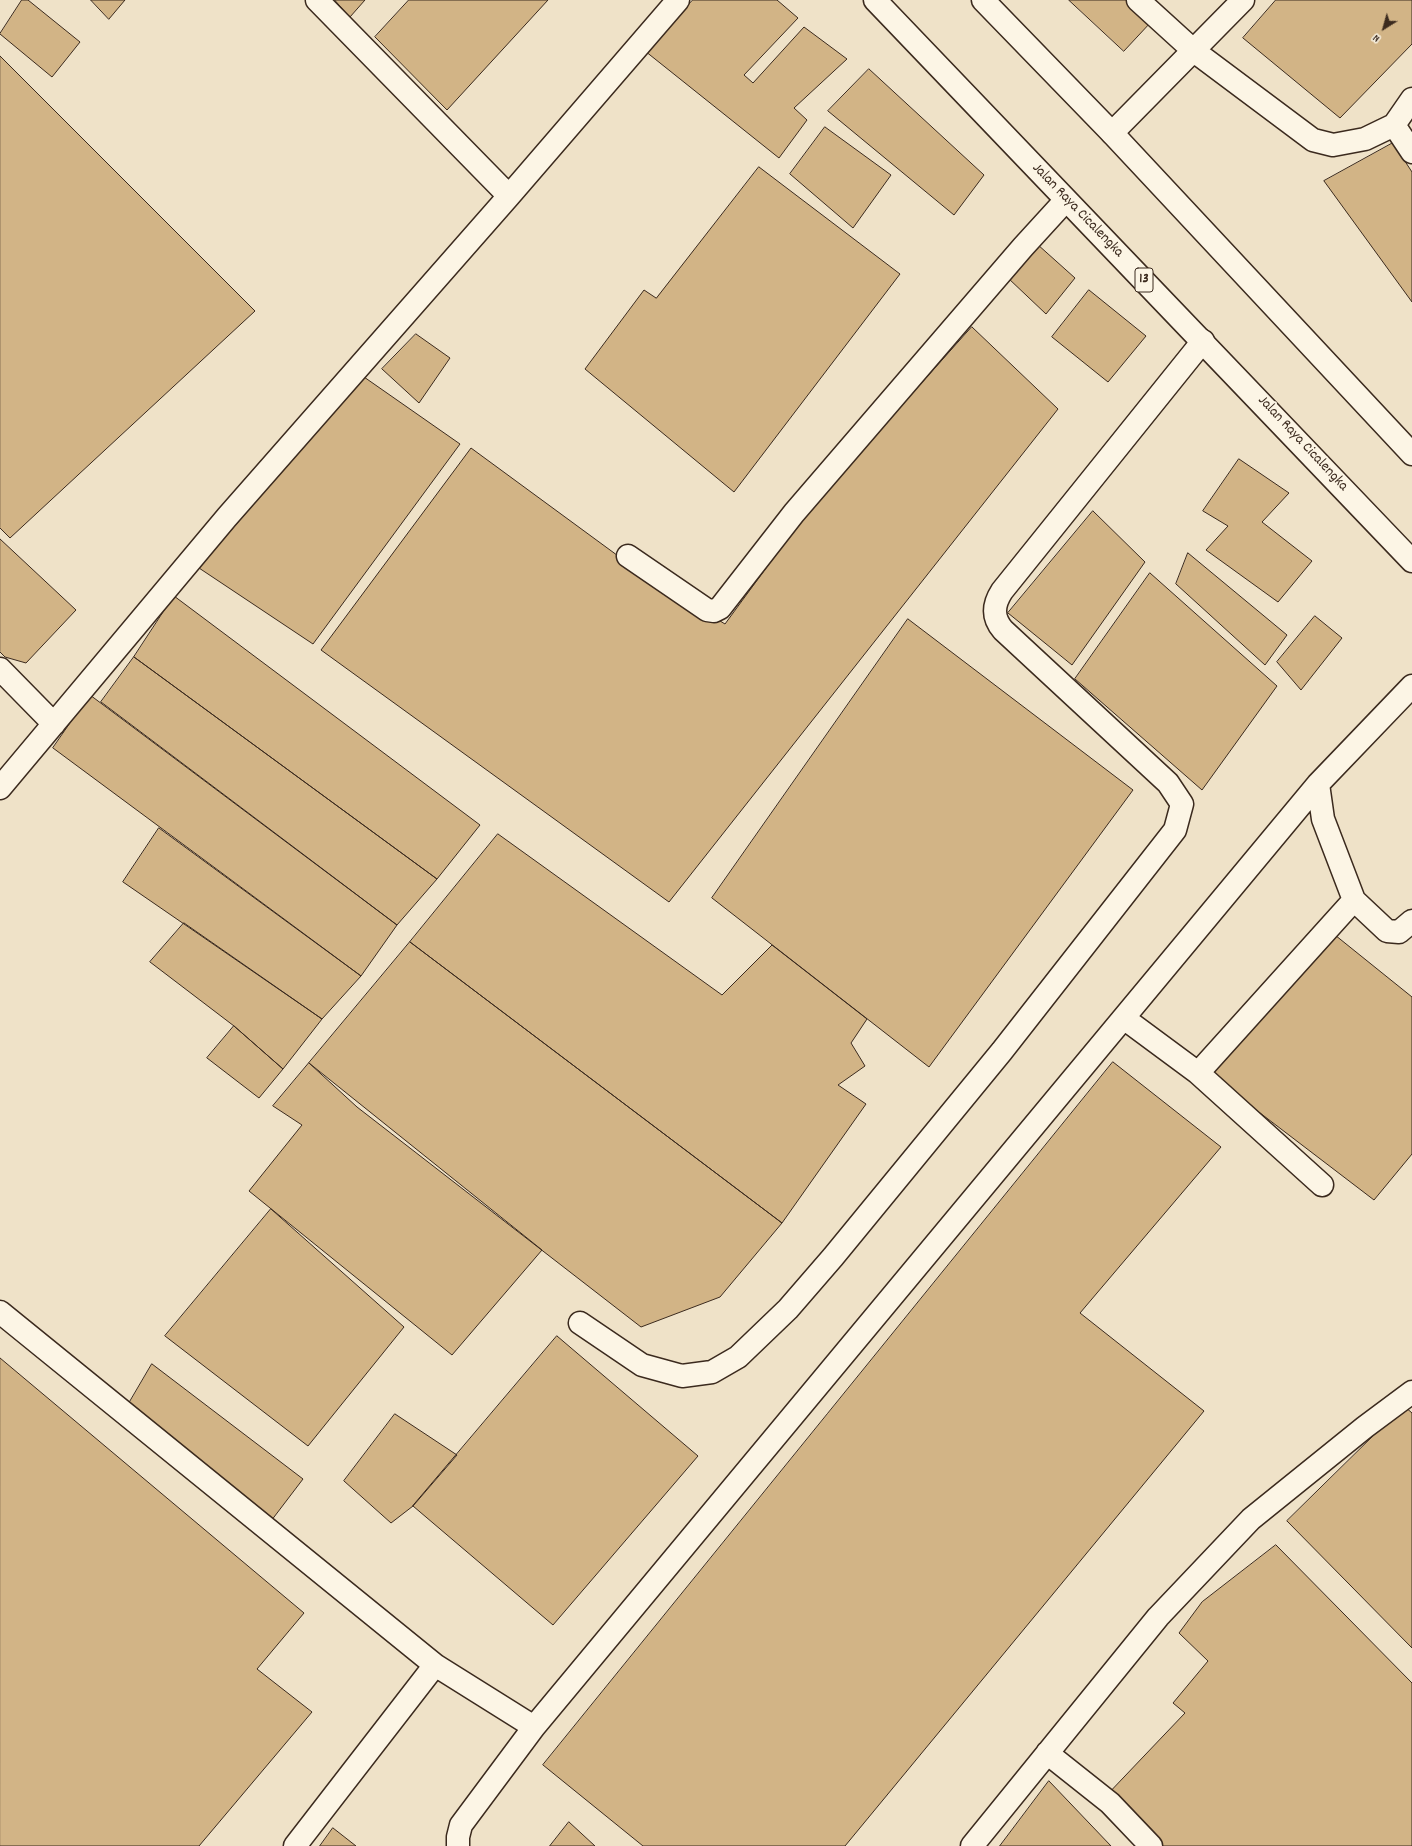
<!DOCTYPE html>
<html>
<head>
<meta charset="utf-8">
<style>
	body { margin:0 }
	#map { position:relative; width:1412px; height:1846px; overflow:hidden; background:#efe2c8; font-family:Dekko,sans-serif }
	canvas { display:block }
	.north { position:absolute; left:1364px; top:8px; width:40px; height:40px; -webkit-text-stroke:3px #fcf5e5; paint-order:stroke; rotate:217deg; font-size:11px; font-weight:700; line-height:16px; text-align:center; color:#3b2a1e }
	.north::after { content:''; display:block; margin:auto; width:14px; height:18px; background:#3b2a1e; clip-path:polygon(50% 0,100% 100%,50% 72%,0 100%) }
</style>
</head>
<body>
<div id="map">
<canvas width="1412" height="1846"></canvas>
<div class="north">N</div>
</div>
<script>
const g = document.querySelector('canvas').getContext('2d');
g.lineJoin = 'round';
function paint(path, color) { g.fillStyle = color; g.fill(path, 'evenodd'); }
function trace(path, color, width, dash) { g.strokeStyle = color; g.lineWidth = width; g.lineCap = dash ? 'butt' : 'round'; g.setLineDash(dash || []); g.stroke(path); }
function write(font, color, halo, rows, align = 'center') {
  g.font = font + ' Dekko,sans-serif'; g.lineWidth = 3.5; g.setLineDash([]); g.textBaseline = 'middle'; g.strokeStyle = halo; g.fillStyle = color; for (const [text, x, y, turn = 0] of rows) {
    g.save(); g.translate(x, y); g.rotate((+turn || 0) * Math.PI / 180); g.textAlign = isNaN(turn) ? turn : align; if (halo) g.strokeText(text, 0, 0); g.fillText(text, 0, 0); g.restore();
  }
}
const building = new Path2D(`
	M22,0H28L80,42L52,77L0,34Z
	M91,0H125L109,19Z
	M335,0H365L350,17Z
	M409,0H548L447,110L375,37Z
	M693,0H777L798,18L744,75L753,83L804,27L847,59L794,108L807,120L779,158L645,51Z
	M1069,0H1127L1151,22L1124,51Z
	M1276,0H1412V44L1340,118L1243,38Z
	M0,56L255,311L10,538L0,528Z
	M869,69L984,175L954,215L828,111Z
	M825,127L891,175L853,228L790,174Z
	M1393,143L1412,172V302L1324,181Z
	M759,167L900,274L734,492L585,369L644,290L656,298Z
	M1037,244L1075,278L1046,314L1008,278Z
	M1089,290L1146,336L1108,382L1052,337Z
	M972,327L1058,409L669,902L321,650L471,448L640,572L725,624L810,508Z
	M416,334L450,358L419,403L382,369Z
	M364,377L460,444L313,644L199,568Z
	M1239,459L1289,493L1262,522L1312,561L1278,602L1206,550L1228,526L1203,511Z
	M1093,511L1145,562L1072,665L1008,613Z
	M0,539L76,610L26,663L5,657L0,652Z
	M1188,553L1287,635L1265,665L1176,584Z
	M1150,573L1277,686L1202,790L1075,679Z
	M174,596L480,825L437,879L134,657Z
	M1315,616L1342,638L1301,690L1277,662Z
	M908,619L1133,790L929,1067L712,898Z
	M134,657L437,879L397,925L101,702Z
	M90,695L397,925L361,976L53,748Z
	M159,828L361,976L322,1019L123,882Z
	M498,834L722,995L772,945L867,1019L851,1043L865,1066L838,1085L866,1104L782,1223L410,942Z
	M184,923L322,1019L283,1069L234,1026L150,962Z
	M1330,931L1412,997V1154L1374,1200L1209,1074Z
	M410,942L782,1223L720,1297L641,1327L357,1107L309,1063Z
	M234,1026L283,1069L259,1098L207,1058Z
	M1113,1062L1221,1147L1080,1313L1204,1411L845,1846H643L543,1765Z
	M309,1063L542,1250L452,1355L249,1191L302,1125L273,1106Z
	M271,1209L404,1327L308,1446L165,1336Z
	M557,1336L698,1456L553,1625L413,1506Z
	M0,1358L304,1613L257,1669L312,1712L199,1846H0Z
	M152,1364L303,1479L271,1521L128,1405Z
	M1404,1406L1412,1413V1648L1287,1521Z
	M395,1414L457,1455L413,1506L391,1523L344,1481Z
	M1276,1545L1412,1683V1846H1150L1104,1798L1185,1713L1173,1703L1208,1661L1179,1633L1202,1602Z
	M1049,1781L1111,1846H1000Z
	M569,1822L595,1846H550Z
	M333,1828L356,1846H320Z`);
const minor = new Path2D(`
	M317,0L509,196
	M1138,0L1194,51L1313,140L1333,145L1365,139L1394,125
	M1412,99L1394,125L1412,152
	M1112,133L1243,0
	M628,556L707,610L714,611L720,608L794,513L1023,247L1065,201
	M0,669L54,724
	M1318,784L1323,819L1354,900L1387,931L1399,932L1412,921
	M0,788L227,517L509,196L678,0
	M1125,1019L1198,1073
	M1322,1185L1198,1073L1354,900
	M0,1312L435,1665L534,1727
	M580,1323L642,1365L682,1376L712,1372L738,1357L788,1309L833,1257L1002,1051L1175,830L1182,804L1168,783L1003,630C992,617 993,605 1002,591L1203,341
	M1047,1753L1110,1803L1151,1846
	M295,1846L435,1665
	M458,1846V1837L461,1825L534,1727L1318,784L1412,686
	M972,1846L1158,1617L1251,1519L1365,1427L1412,1392`);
const highway = new Path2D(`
	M875,0C1053,188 1234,373 1412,561
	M983,0L1112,133L1412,454`);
const shields = [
	[1144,280,18]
];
const shieldNames = [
	["13",1144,280]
];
const streetNames = [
	["Jalan Raya Cicalengka",1077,211,46],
	["Jalan Raya Cicalengka",1302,444,47]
];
paint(building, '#d2b486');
trace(building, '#3b2a1e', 1);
trace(minor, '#3b2a1e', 25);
trace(highway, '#3b2a1e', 25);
trace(minor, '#fcf5e5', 22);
trace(highway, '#fcf5e5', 22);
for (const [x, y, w] of shields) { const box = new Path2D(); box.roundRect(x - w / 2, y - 12, w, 24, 3); g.fillStyle = '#fcf5e5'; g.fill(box); trace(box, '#3b2a1e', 1); }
write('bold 14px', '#3b2a1e', null, shieldNames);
write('15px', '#3b2a1e', '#fcf5e5', streetNames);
</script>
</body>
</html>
